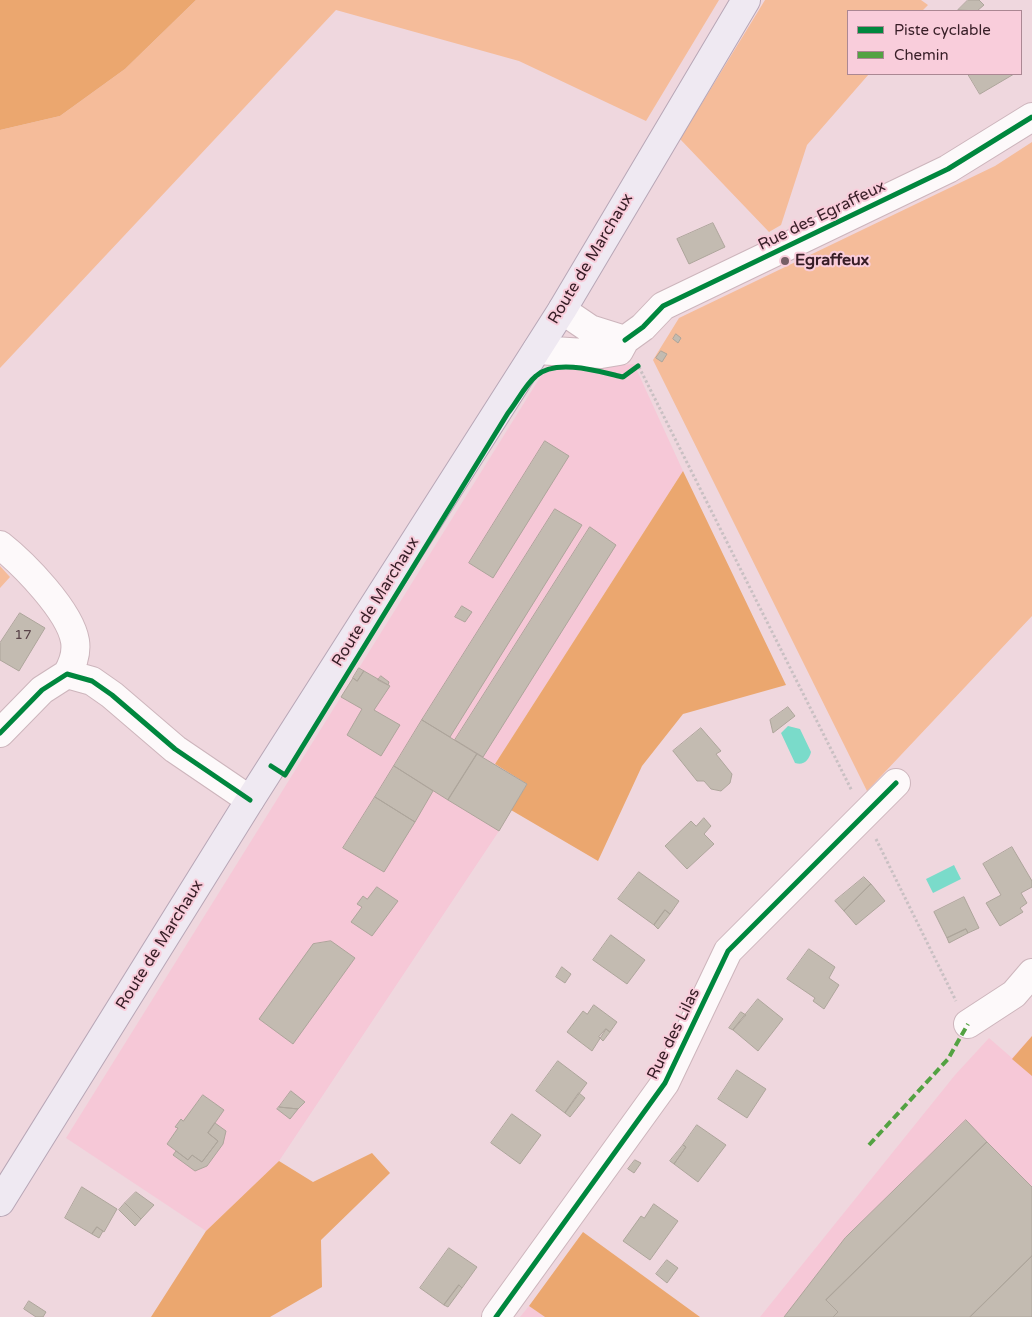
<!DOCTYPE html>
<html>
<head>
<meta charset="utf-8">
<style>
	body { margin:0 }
	#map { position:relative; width:1032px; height:1317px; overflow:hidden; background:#efd7de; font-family:"Varela Round",sans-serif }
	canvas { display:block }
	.legend { position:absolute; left:847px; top:10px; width:175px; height:65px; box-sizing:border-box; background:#f9cddb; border:1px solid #ab8793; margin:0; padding:6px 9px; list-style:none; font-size:15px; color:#371d26 }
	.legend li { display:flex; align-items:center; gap:10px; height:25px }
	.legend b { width:25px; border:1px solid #ab8793 }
</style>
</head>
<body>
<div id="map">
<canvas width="1032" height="1317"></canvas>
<ul class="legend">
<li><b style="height:6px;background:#00873e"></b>Piste cyclable</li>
<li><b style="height:6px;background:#53a242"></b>Chemin</li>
</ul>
</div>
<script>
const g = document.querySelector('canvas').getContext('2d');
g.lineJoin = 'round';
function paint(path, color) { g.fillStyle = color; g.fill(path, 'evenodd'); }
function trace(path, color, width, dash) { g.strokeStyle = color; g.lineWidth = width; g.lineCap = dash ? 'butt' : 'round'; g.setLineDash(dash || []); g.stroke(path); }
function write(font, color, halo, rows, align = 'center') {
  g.font = font + ' "Varela Round",sans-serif'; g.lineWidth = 4; g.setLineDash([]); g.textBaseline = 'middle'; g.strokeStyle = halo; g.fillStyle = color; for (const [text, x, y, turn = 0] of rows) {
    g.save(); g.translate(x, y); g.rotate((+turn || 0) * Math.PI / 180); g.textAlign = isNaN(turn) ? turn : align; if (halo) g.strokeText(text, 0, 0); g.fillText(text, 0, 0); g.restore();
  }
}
const built = new Path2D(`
	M634,364L683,471L495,764L527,784L499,831L279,1161L206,1231L66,1138L544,371Z
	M1032,1036V1317H760L955,1075L989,1038L1012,1058Z
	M529,1306L545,1317H520Z`);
const green = new Path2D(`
	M196,0H719L646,121L519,61L336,10L0,368V130L60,116L125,69Z
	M765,0H921L928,5L922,11H848V74H869L807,145L781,225L769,232L680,139Z
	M1032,142V616L867,791L653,360L679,318L995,166Z
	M0,566L10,577L0,588Z`);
const forest = new Path2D(`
	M0,0H196L125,69L60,116L0,130Z
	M683,471L786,685L683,714L642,766L598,861L511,810L527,784L495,764Z
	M1032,1036V1076L1012,1059Z
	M372,1153L390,1173L321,1240L322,1287L270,1317H151L206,1231L279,1161L313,1182Z
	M583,1232L700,1317H545L529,1306Z`);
const water = new Path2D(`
	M788,726L800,729L811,752C809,760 804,766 795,763L781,733Z
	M954,865L961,879L933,893L926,879Z`);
const building = new Path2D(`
	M968,0H979L984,5L977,11L958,10Z
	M968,74H1014L980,94Z
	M713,223L725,247L689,264L677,239Z
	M676,334L681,338L678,343L673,339Z
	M661,351L667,354L662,362L656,358Z
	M545,441L569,456L493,578L469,563Z
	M555,509L582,525L450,737L422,720Z
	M590,527L616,545L483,757L455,740Z
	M462,606L472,612L465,622L455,617Z
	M20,613L45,628L19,671L0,660V643Z
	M359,668L364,671L357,681L353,678Z
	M364,671L390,686L374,710L400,725L381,756L347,735L362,709L341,697L353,678L357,681Z
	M381,676L389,682L388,685L378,680Z
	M788,707L795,716L773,733L770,720Z
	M422,720L477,754L448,800L394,766Z
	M701,728L721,751L716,754L732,774L730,783L721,791L711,789L704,781H697L673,751Z
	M477,754L527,784L499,831L448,800Z
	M394,766L433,791L415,822L375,797Z
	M375,797L415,822L384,872L343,848Z
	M704,818L711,826L704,834L714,844L687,869L665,846L691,821L696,826Z
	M1012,847L1032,881V887L1021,893L1027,903L1020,908L1023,912L1000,926L986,903L1001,895L983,864Z
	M639,872L679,901L670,914L665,910L654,925L618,899Z
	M864,877L871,884L844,911L835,901Z
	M871,884L885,901L856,925L844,911Z
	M377,887L398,901L372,936L351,922L362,907L357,904L363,896L367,899Z
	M964,897L979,928L968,933L966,929L947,938L934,912Z
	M665,910L670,914L658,929L654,925Z
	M966,929L968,933L949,943L947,938Z
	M611,935L645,960L627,984L593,960Z
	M331,941L355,958L293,1044L259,1019L313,944Z
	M809,949L835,967L829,978L839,985L824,1009L813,1001L815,998L787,979Z
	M562,967L571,974L565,983L556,977Z
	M758,999L783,1019L758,1051L733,1030Z
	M594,1005L617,1022L610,1032L606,1029L592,1051L567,1032L583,1011L587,1014Z
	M741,1012L746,1015L733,1030L729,1028Z
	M606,1029L610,1032L603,1041L599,1037Z
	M558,1061L587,1083L565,1113L536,1091Z
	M737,1070L766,1089L747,1118L718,1099Z
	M291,1091L305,1102L298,1109L279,1107Z
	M579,1093L585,1098L570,1117L565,1113Z
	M203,1095L224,1110L208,1133L218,1141L202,1162L192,1155L188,1160L167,1144L178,1128L175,1127L181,1119L183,1121Z
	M279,1107L298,1109L290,1119L277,1109Z
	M512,1114L541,1135L520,1164L491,1143Z
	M966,1120L987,1142L826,1300L838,1312L833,1317H784L845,1238Z
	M215,1123L226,1131L223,1144L207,1166L195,1171L173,1155L176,1151L188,1160L192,1155L202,1162L218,1141L208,1133Z
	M697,1125L726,1145L698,1182L674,1164L686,1147L683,1145Z
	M987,1142L1032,1187V1256L970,1317H833L838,1312L826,1300Z
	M683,1145L686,1147L674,1164L670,1161Z
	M635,1160L641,1163L634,1173L628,1169Z
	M82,1187L117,1209L104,1232L97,1227L92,1234L65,1218Z
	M136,1192L154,1205L141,1219L125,1203Z
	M125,1203L141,1219L135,1226L119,1210Z
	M654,1204L678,1221L650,1260L623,1241L641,1216L644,1218Z
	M97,1227L103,1231L99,1238L92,1234Z
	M449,1248L477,1267L462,1288L459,1285L444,1305L420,1288Z
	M1032,1256V1317H970Z
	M667,1260L678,1268L667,1283L656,1274Z
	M459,1285L462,1288L448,1307L444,1305Z
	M29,1301L46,1312L43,1317H36L24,1309Z`);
const path = new Path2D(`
	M639,367L852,791
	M876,839L956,1001`);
const minor = new Path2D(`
	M562,310L590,329L625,340
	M537,350L601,354L619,351L625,340L643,327L663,306L948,169L1032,117
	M0,545C24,564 70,611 75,641C77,654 73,664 67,674
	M0,733L42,690L67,674L92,681L112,695L175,749L250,800
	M968,1024L1014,994L1032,973
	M496,1317L665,1083L728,951L896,783`);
const major = new Path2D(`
	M0,1202L250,800L562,310L746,0`);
const quiet = new Path2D(`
	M869,1145L948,1059L968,1024`);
const cycleway = new Path2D(`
	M625,340L643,327L663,306L948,169L1032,117
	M0,733L42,690L67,674L92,681L112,695L175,749L250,800
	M271,766L285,775L508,413C517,402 525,385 536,376C556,358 601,372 623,377L638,366
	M496,1317L665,1083L728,951L896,783`);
const markers = [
	[785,261,5,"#775e66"]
];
const numberNames = [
	["17",23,635]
];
const streetNames = [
	["Rue des Egraffeux",822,216,-26],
	["Route de Marchaux",591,259,-59],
	["Route de Marchaux",376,602,-58],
	["Route de Marchaux",160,945,-58],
	["Rue des Lilas",674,1034,-64]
];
const poiNames = [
	["Egraffeux",795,261]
];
paint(built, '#f6c8d7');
paint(green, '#f5bc9a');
paint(forest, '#eba76f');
paint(water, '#7adbca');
paint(building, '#c3bbb1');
trace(building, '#ada59b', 1);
trace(minor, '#cdb5bc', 30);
trace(major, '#b7a6b6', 30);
trace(path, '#c9c0c3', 3, [2.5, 2.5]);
trace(minor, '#fdf9fa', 28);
trace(major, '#efe9f2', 28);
trace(quiet, '#53a242', 4, [8, 4]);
trace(cycleway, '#00873e', 5);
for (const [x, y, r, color] of markers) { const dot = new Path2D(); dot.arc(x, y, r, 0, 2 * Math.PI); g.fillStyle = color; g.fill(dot); trace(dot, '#f9cddb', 2); }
write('14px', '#5a4449', null, numberNames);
write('16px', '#371d26', '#f9cddb', streetNames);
write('bold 16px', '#371d26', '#f9cddb', poiNames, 'left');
</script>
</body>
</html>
